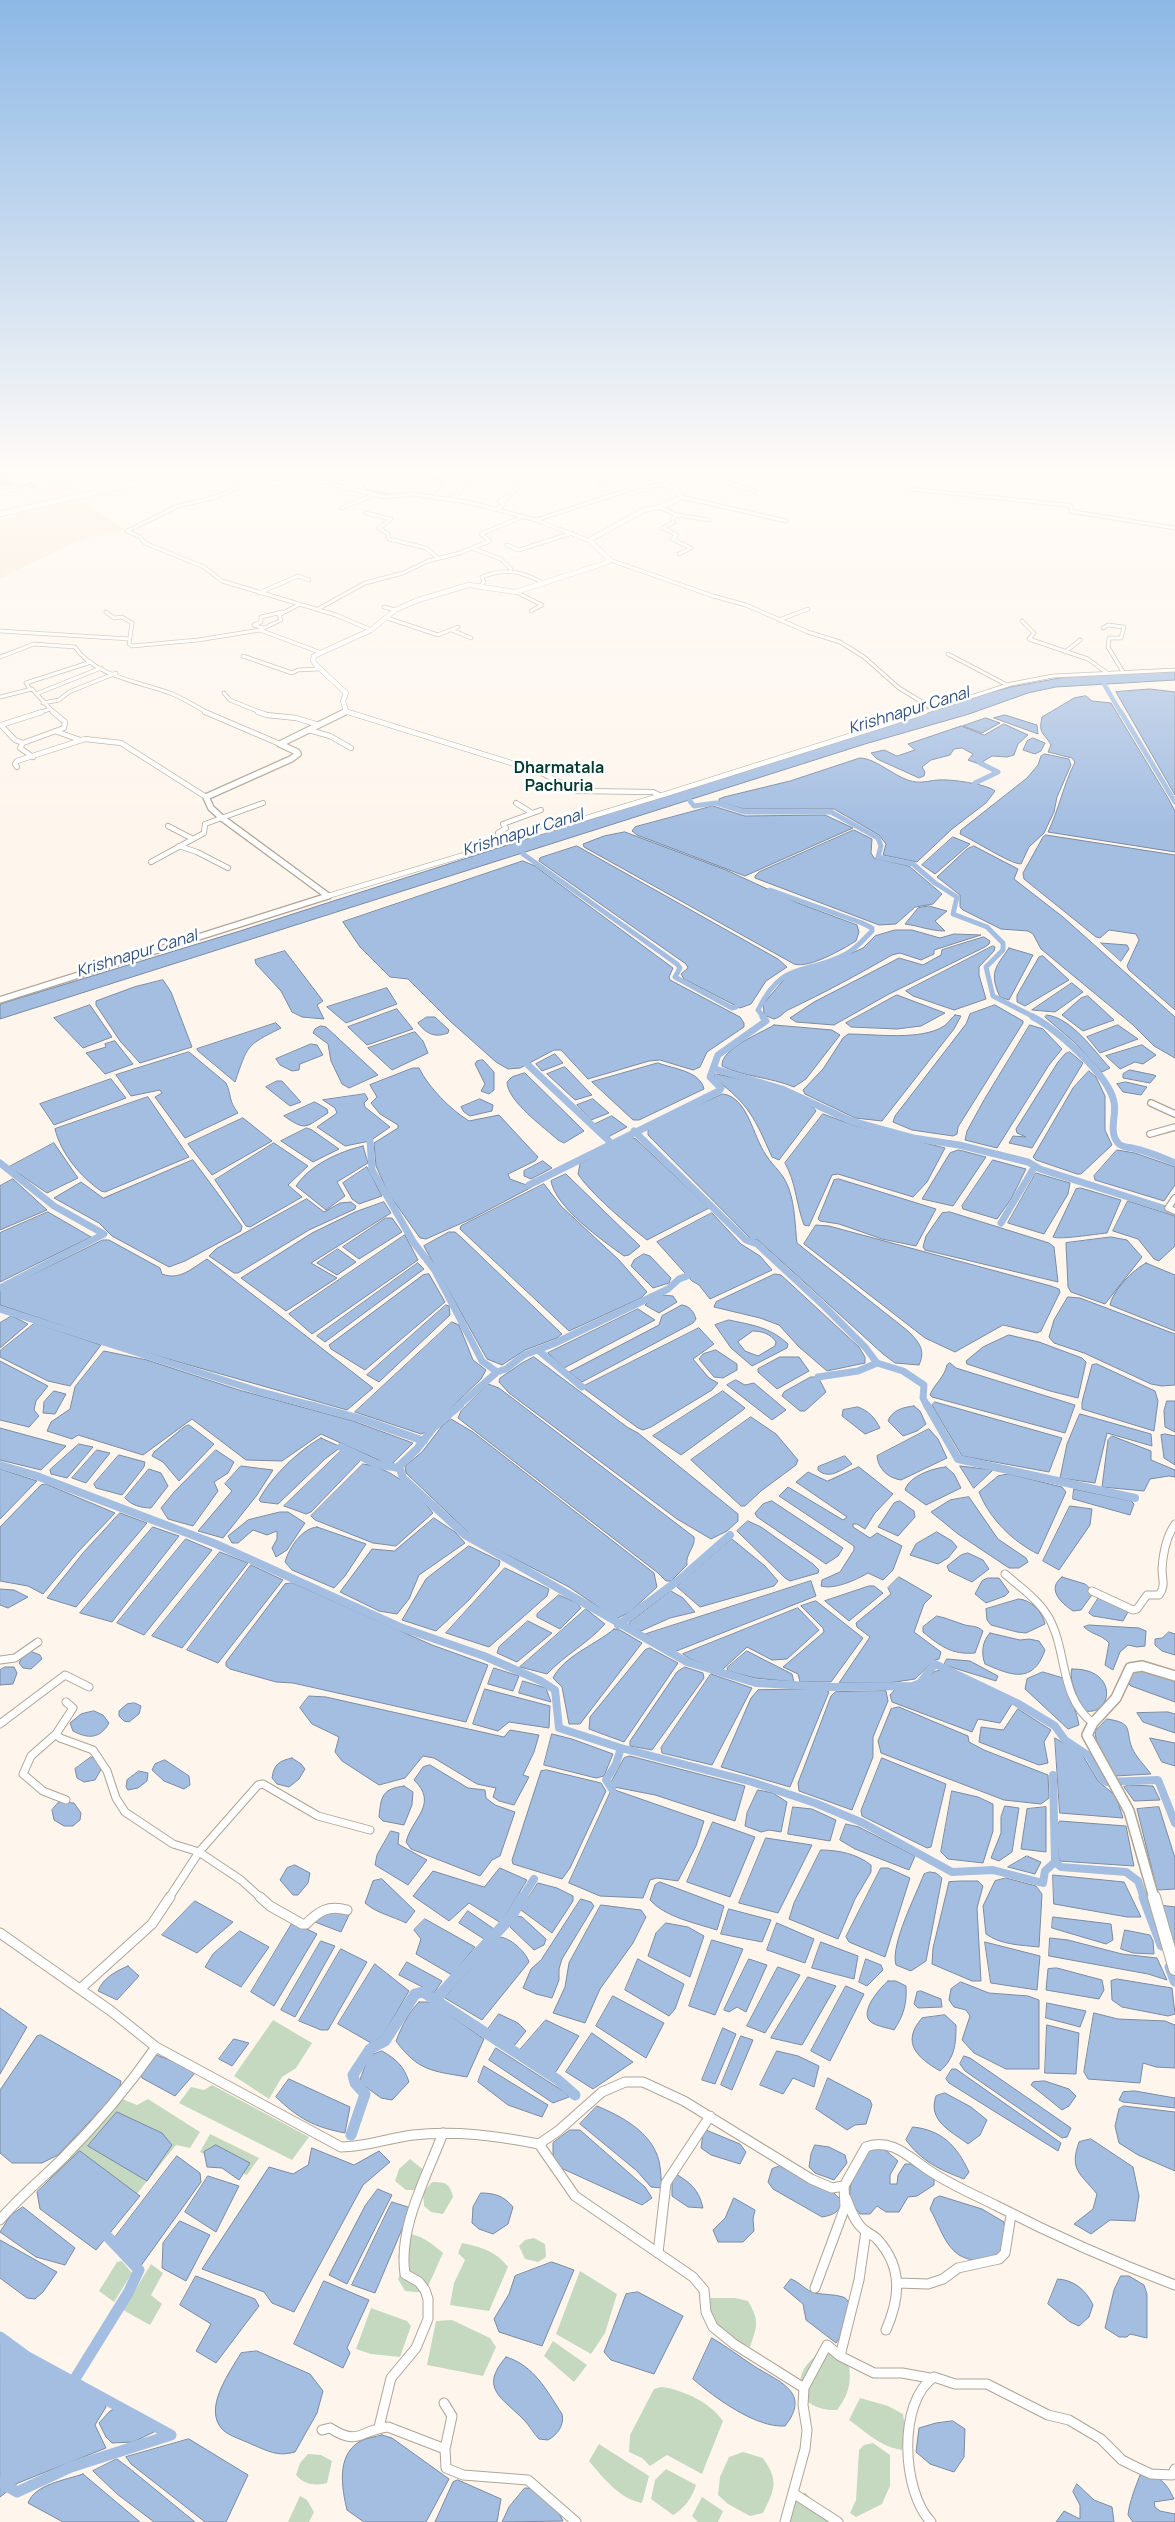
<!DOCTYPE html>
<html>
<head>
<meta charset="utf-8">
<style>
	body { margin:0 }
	canvas { display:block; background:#fef6ed }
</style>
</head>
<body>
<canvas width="1175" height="2522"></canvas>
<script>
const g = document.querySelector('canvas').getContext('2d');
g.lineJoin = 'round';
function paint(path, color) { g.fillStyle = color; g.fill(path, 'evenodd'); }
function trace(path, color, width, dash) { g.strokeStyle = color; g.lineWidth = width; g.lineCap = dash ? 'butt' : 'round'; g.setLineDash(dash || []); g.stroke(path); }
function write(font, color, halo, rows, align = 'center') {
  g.font = font + ' Manrope,sans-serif'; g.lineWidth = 5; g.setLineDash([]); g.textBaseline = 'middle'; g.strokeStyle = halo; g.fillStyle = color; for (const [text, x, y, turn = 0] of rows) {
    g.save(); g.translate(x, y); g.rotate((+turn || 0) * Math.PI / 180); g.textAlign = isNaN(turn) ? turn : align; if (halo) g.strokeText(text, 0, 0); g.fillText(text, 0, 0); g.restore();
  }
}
const built = new Path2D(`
	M56,475L58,478L87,486L38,498L46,491L38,483L41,482L38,478Z
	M80,500L126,530L76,542L0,578V519Z`);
const green = new Path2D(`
	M0,472H37L40,474L39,472H59L29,477L27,474L17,473L6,480L10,481L11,485L25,484L30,480V482L32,481L38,488L32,489C23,482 9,491 0,484Z
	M273,2020L312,2043L296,2068L282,2077L269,2099L234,2076Z
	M212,2085L309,2137L292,2160L179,2103L191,2087L204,2090Z
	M122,2099L137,2105L148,2099L200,2132L190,2148L176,2145L124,2210L42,2196L50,2178Z
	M210,2134L259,2158L247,2175L200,2152Z
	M410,2159L425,2171L419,2190H406L395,2181L399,2169Z
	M432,2182C445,2182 450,2183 453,2197L443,2214L431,2212L424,2206L423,2193Z
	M407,2234C421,2234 432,2244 443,2253L425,2293L405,2291L398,2279L403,2266L398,2256Z
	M534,2238L545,2244L546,2257L538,2262L525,2259L519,2246L525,2240Z
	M462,2243C481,2247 496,2251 508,2267L489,2311L450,2305L454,2283L465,2260L458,2253Z
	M122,2261L132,2273L114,2302L99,2291L117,2262Z
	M151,2264L163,2273L151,2295L162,2304L150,2325L123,2310Z
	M580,2271L617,2294L605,2333L591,2354L556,2334Z
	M708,2298H735L748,2301C760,2321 757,2327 750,2347L734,2339L709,2319Z
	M371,2308L407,2321L411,2326L400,2357L371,2354L356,2349Z
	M452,2320L490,2338L496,2347L483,2376L427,2365L436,2321Z
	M553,2341L587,2365L574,2382L544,2356Z
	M826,2347L848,2360C852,2379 850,2394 837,2410C815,2411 793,2399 802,2373C806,2363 817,2354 826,2347Z
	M661,2387C682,2389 711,2403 723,2421L702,2474L667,2455L650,2466L642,2458L629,2452L630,2435L654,2389Z
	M860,2398L888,2406L903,2414L906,2435L902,2450C881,2447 866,2432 849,2420Z
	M873,2443L890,2455V2486L882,2504L856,2517L850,2513L856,2500L859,2450L864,2445Z
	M599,2444L649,2476L642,2503C620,2499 603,2478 589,2461Z
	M743,2452L763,2458C779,2481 775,2489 763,2513L750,2516L728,2504L718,2495L720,2477L729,2457Z
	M308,2454L321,2455L332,2461L327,2483C314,2486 305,2485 296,2475L300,2463Z
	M666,2469L696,2485C692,2498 684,2509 673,2515L651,2499L655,2480Z
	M806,2493L831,2522H787L790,2494Z
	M300,2496L307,2500L314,2512L309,2522H288Z
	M702,2497L723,2511L718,2522H698L692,2516Z`);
const water = new Path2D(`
	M1175,671V680L1056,687L1028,693L969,714L865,744L0,1019V1004L240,931L943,705L1011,687L1065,677Z
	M1150,689L1175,692V795L1116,692Z
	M1086,696L1092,701L1111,703L1168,798L1175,811V852L1048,832C1059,809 1063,786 1075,762L1072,758L1048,752L1051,745C1044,732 1038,735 1042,717L1074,698Z
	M1005,715L1037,725L1038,734L994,718Z
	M986,718L1000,723L982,733L963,726Z
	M1004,724L1028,735L1018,744L1014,755L1007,757L992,756L979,764L968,760L973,754L962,748L954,749L950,755L931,760L922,767L925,772L924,776L919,778L877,759L871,753L884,750L897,756L915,750L908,744L961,726L984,735Z
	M1033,738L1045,743L1041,751L1035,754L1023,750L1027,741Z
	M1045,754L1069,759L1071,765L1057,797L1054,812L1044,833L1029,847L1021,864C1010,864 974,840 960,834L961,830L1027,778L1038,765L1041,756Z
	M860,758C877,758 897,780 916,782C924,783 932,780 939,780C950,779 987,784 995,791L986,803L952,829L917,862L883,855L886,844L879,835L834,809H744L719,802V799L724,797L790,781Z
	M713,806L745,816L825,815L853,828L745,876L637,835L632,831L635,827Z
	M854,830L872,839L871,853L874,858L909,866L942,894L933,904L915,907L896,924L879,925L755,878V876L759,872Z
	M625,832L726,870L798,903L857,925L859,932L856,941C843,949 809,969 794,964L584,847L583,844L604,836Z
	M1046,835L1175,855V1010L1129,970L1127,966L1139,940L1136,934L1109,930L1100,938L1096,937L1024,879L1023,873L1043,837Z
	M953,837L970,844L935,874L922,865Z
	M577,846L778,959L787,967L766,981L751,1004L740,1008L684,979L681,974L688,968L686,964L539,861L540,858Z
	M974,846L1018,869L1014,879L1063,917L1175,1017V1058L1154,1046L1133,1025L1041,949L1033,934L1028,931L1001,929L963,910L960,907V895L937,877L967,849Z
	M523,861L535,866L673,968L669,977L670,980L740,1017L744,1023V1027L707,1052L700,1067L693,1070L660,1060L649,1061L588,1079L561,1050H554L520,1068L508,1069L496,1062L451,1022L408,979L390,977L360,947L343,922Z
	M929,906L947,911L935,921L945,931C930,931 920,926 905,924L918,908Z
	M895,930H912L940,938L954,934L981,935L934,950V954L921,960L900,953L892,955C859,974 824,993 790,1009C784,1011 782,1017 774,1019L764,1015L763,1004L787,976L845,956L863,948L875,936Z
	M984,937L990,941L989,944L985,947L889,994L834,1025L796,1022L790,1018L814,1002L899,958L923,965L941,955L942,950Z
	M1101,943L1127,945L1129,949L1121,961Z
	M993,946L995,947L994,951L979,967V975L986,999L954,1010L913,996L906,991Z
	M1009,948L1033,955L1009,1000L1000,997C989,973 995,968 1009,948Z
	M285,951L323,1001L317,1005L324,1019L302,1017L292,1012L281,991L256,964L255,960Z
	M1043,956L1069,980L1025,1006L1017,1002V995L1039,957Z
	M163,980L171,992L192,1047L140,1063L120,1041L96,1005V1001L134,987Z
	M1072,983L1083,992L1055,1012L1032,1010Z
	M387,988L397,1004L346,1023L327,1007Z
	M897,995L945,1013L921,1026L897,1029L851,1027L846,1023Z
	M1088,996L1114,1020L1083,1031L1062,1015L1081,998Z
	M90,1005L112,1037L83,1048L54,1018Z
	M995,1005L1023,1021V1023L958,1127L957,1134L953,1136L912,1130L893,1122L895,1116L966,1024L970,1014Z
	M397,1009L413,1029L367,1045L348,1027Z
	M955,1015L961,1016L954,1029L882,1121L855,1118L805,1094L803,1090L823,1069L843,1038L848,1034C875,1034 921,1041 944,1026C948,1024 951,1018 955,1015Z
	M1047,1015C1072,1018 1094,1051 1110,1068L1102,1072L1074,1042L1045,1017Z
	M427,1017H435L449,1030L448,1033C435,1038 426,1034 418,1023Z
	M276,1023L281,1028C245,1046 248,1045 235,1082L198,1051L197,1049Z
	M774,1025L832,1030L840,1035L806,1079L794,1087C770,1077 744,1077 722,1066C720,1049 761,1033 774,1025Z
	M1030,1025L1043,1029L1062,1049L1049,1065L997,1148L965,1140L967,1131L984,1100Z
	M1118,1025L1138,1039L1100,1053L1087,1037Z
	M321,1026L326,1027L378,1075L349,1088L342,1084L331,1061L328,1044L313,1033L315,1029Z
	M415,1032L423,1041L428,1053L392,1070L368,1048Z
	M115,1041L133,1064L105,1074L86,1053L106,1047L105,1044Z
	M311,1044L317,1045L323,1055L300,1064L299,1070L292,1071L280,1065L276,1059Z
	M1142,1045L1156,1055L1143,1064L1135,1062L1120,1069L1106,1056Z
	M189,1052L226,1083C232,1096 228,1100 238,1113L185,1138L155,1097L162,1093L160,1090L131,1096L116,1075Z
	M1070,1052L1083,1063L1032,1148L1009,1143L1013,1136L1026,1137L1017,1133L1016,1129L1058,1062L1065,1054Z
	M555,1054L563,1063L542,1071L536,1064Z
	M483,1060L494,1072V1090L489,1094L481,1091L485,1084L475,1064L477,1061Z
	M658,1063C674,1069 700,1071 704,1089L639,1120H633L592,1082Z
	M565,1067L592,1095L575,1100L547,1074Z
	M413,1068H419C429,1088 450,1109 469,1121L499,1115L538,1157L535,1161L508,1174L510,1179L532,1187L471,1219L426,1239L420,1238L388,1193L376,1166L374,1143L398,1128V1125L380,1114L371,1103L377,1097L370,1085Z
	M1130,1070L1154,1075L1156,1076L1150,1083L1123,1078V1074Z
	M1089,1071L1096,1077L1105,1096V1130L1112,1145L1081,1174H1077L1036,1160L1033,1157L1073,1088Z
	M525,1073L580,1127L584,1131L564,1143L558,1140C545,1128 507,1101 507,1082L512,1077Z
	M717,1074L777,1088L813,1107L816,1111L779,1160L772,1157C755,1119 749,1104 715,1079L714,1075Z
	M111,1079L126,1098L54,1125L40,1104Z
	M277,1081H282L301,1102L290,1106L266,1087Z
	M1126,1082L1147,1087L1141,1095L1123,1092L1117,1084Z
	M365,1094L368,1099L364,1103L365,1107L390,1127L370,1141L345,1146L317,1127L337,1113L335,1108L323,1100Z
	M723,1094C748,1097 753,1137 766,1155C775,1169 783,1172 789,1189C795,1206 795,1226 797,1243L908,1331C919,1342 926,1350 919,1365L895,1363L883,1354L758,1240H752L648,1135V1130L652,1125Z
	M148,1097L189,1157L105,1192L101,1191C81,1177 61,1154 55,1129Z
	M480,1099L493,1105L492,1111L470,1116L464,1112L461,1107Z
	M593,1099L609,1113L591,1120L577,1105Z
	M315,1102L327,1109L328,1113C305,1127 307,1132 284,1116Z
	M823,1114L853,1125L945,1148L927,1182L913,1197L838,1174L832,1175L809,1226L804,1225C796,1204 796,1182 785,1163Z
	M612,1116L627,1127L608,1137L593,1125Z
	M243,1118L272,1141L212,1175L188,1144Z
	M307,1128L312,1130L339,1149L313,1162L281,1141Z
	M631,1137L636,1139L709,1208L647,1240C628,1225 591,1194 578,1174L580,1164Z
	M54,1143L78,1178L47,1193L9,1167Z
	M274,1143L308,1166L288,1185L302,1197L250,1227L246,1226L215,1180Z
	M363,1146L368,1163L337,1182L345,1196L326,1210L296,1186C310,1165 338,1152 363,1146Z
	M959,1150L986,1157L953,1206L922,1199L950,1153Z
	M1117,1150L1135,1153L1175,1167V1185L1164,1201L1095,1180L1094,1176Z
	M193,1160L242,1226L241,1231L185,1261L169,1267L112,1236L99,1223L54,1198L81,1182L103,1198Z
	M993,1160L1026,1169L1011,1199L997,1219L963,1209L962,1206Z
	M543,1161L552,1168L531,1179L524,1176V1171Z
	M367,1167L382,1196L359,1204L352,1199L343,1183Z
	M1036,1173L1070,1183L1068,1194L1044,1234L1008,1223Z
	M566,1174L640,1246L629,1255L624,1256C603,1241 555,1207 551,1181Z
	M13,1179L47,1210L0,1230V1186Z
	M839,1179L936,1209L916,1246L882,1239L839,1224L820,1221L818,1219L834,1180Z
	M544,1184L561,1206L619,1260L647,1292L641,1298L569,1331L460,1229L461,1226Z
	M1081,1188L1121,1200L1107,1233C1096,1234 1059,1240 1053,1237L1076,1189Z
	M307,1199L324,1212L340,1203L351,1202L356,1206L355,1209L309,1230L238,1273H234L209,1256L216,1249Z
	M1128,1201L1175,1216V1246L1159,1261L1154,1259L1138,1239L1113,1231Z
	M384,1202L391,1213L311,1263L337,1278L286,1311L241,1278L312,1233L355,1212Z
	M48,1212L91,1237L0,1282V1233Z
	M950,1212L1049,1243L1054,1247L1058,1282L925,1250L923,1247L926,1236L942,1213Z
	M712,1213L741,1244L760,1256L772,1270L710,1299L699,1285L692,1281L657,1242Z
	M386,1218H392L402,1232L359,1259L343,1247Z
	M816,1225L829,1226L1051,1286L1059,1289L1060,1292L1041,1331L1037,1333L1003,1325L955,1352L925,1338L804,1244Z
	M449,1232H455L461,1237L562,1334L557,1338L525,1350L502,1365L487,1359L426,1250L424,1246Z
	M405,1235L418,1260L312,1334L289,1314Z
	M1111,1237L1127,1240L1142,1257L1105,1304L1071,1292L1068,1287L1066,1243Z
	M103,1240H109L160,1268L162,1274C180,1281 192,1268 207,1259L373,1388L347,1410L126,1347L0,1305V1291Z
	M338,1249L356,1262L337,1275L317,1263Z
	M644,1254L650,1256L671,1278L669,1283L653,1288L631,1266L634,1260Z
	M418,1263L424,1269L325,1342L317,1336Z
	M1146,1263L1175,1275V1331L1110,1305C1113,1290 1133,1270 1146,1263Z
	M429,1274L445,1302L365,1370L331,1349L329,1345L423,1275Z
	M775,1274L781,1275L859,1347L865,1357V1363L827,1371L799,1347L779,1325L760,1318L714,1307L716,1302Z
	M663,1295L673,1296L677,1302L659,1313L645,1305L653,1298Z
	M1068,1297L1080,1298L1175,1334V1385L1162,1386L1151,1384L1084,1353L1054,1343L1049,1337L1054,1320Z
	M446,1305L449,1306L450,1315L379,1382L367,1375Z
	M682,1305C690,1306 694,1312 696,1319L693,1323L582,1382L569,1372L659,1325L662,1316Z
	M638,1309L655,1320L564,1368L548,1353Z
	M12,1316L28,1324L0,1348V1323Z
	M729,1320C752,1325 770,1327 788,1344L787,1348L752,1366L731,1348L715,1325ZM753,1331C762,1331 771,1334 776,1342L775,1346L758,1356L745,1351L738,1342Z
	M452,1322L459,1325L473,1360L486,1370L481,1379L426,1432L421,1434L355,1412Z
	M35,1323L101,1345L70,1386L48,1381L0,1357V1351Z
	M699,1328L714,1344L693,1359L709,1378L718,1383L712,1390L651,1427L643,1430L638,1428L582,1387Z
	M1009,1335L1039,1342L1082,1358L1086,1362L1078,1398L1050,1391L967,1364L966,1361L983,1347Z
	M716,1350L737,1364V1370L723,1378L714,1377L699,1359L703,1354Z
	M104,1351L147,1360L239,1390L353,1421L413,1443L393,1463L387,1464L321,1434L282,1461L246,1460L192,1419L143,1455L78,1435L72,1439L47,1431L51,1422L70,1409L75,1387Z
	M534,1357L627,1427L638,1433L738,1514V1521L727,1531L711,1539L677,1519L509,1393L499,1382L500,1378L522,1363Z
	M780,1357H799L809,1371L777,1389L758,1372V1369Z
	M0,1361L48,1386L36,1401L34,1410L39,1416L29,1427L0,1420Z
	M950,1363L956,1368L1075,1405L1065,1433L932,1397L930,1395C934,1384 945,1377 947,1365Z
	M1097,1364L1155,1391L1158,1401L1154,1431L1082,1409V1402L1092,1365Z
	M811,1377H818L826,1392L805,1411H800L782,1396L784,1392Z
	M736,1380L745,1385L754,1383L786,1410L772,1420L727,1385Z
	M488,1384L499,1388L694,1537C696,1547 685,1554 687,1565L671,1581H666L658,1573L458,1418L461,1411Z
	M54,1391L66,1394L55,1414L43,1413L44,1402Z
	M723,1391L745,1408L743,1410L681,1455L653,1436Z
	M1167,1401H1175V1432L1165,1427L1164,1411Z
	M935,1402L1062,1438L1049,1472L962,1456L936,1412L932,1405Z
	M914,1406L920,1411L926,1424L917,1431L903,1436L888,1421C892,1410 904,1407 914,1406Z
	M858,1407C869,1411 875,1418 880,1428L865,1434L842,1416L843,1410Z
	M1080,1414L1151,1434L1152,1446L1107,1433L1095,1483L1060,1478L1067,1444Z
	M751,1417L776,1434L798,1460L796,1465L761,1491L745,1506H741L691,1460Z
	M451,1419L473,1432L654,1573L657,1587L630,1612L616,1619L569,1587L473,1537L406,1473L405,1466L422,1452L442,1426Z
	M189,1425L214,1444L179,1481L163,1462L152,1456L154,1452L184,1427Z
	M0,1428L66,1446L41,1470L0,1460Z
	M929,1429L938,1439L947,1458L901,1480C888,1478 878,1469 877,1456Z
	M1165,1434L1175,1436V1465L1164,1458L1161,1435Z
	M1112,1436L1151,1451V1460L1175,1470V1477L1169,1476L1150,1479L1144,1491L1102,1487L1108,1440Z
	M321,1438L341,1447L325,1459L278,1504L261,1502L259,1500C270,1478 299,1450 321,1438Z
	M79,1444L93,1447L67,1478L51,1474L50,1470Z
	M97,1450L110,1453L86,1483L72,1478Z
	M216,1450L234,1462L228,1473L214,1482L218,1491L193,1526L168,1519L161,1508L175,1491Z
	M342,1450L353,1453L361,1460L311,1512L306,1514L284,1506Z
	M119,1455L145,1462L144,1467L122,1495L96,1488L94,1484Z
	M845,1456L852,1464C841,1470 829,1480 818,1470V1467Z
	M363,1464C392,1467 416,1491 433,1513L396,1546L373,1543L315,1520L311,1516Z
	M241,1466L273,1470L257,1495L223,1538L198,1531L232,1491L225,1484Z
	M960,1466L993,1470L974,1488Z
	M859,1467L893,1494L875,1513L865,1529L857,1524H853V1527L870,1538L877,1533L902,1546L893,1570L883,1580L868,1573C856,1580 834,1590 821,1586L822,1580L840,1572L854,1550V1546L779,1496L788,1487L843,1520L847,1517L796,1482L808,1472L827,1481Z
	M946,1467L954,1474L961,1488L926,1505L905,1490C909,1476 933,1468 946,1467Z
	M0,1469L37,1481L0,1519Z
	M149,1469L161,1473L168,1486L151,1508C141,1508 131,1505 125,1498Z
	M1009,1474L1062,1487L1066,1492L1038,1554C1013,1542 989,1518 979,1492L998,1476Z
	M46,1484L115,1513L77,1553L43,1594L28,1586L0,1581V1527L41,1485Z
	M1074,1489L1131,1501L1134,1504L1130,1515L1073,1499Z
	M969,1497L998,1539L1026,1558L1028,1562L1019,1568H1009L958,1534L931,1512L950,1500Z
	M772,1501L843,1548L838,1556L826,1564L757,1517L755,1513L763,1504Z
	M900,1501L914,1511L915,1517L898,1536L878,1527L894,1503Z
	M1070,1506L1092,1509L1090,1525L1059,1570L1043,1561Z
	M280,1512H288L305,1523L287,1550L276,1557L272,1548L277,1539V1531L267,1535L253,1530L238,1543H232L228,1536L248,1520Z
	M120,1513L147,1523L76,1607L47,1598L83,1553Z
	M434,1518L455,1532L465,1543L419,1575L409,1599L397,1614L379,1611L340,1592L372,1549L394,1551Z
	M748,1521L761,1527L813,1564L819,1570L818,1573L790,1581L785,1578L737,1531Z
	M153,1527L179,1536L112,1622L80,1613Z
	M317,1527L366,1544L345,1576L334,1588L292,1570L285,1562C289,1548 302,1528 317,1527Z
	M937,1532L952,1541L957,1547L948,1558L938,1564L910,1555L916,1544Z
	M186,1539L212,1550L144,1635L117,1623Z
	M732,1539L765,1566L778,1581L774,1586L700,1607L677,1587Z
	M469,1546L500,1561L499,1566L469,1600L436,1631L402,1620L426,1579Z
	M220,1552L248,1563L182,1648L152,1636Z
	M968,1553L983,1560L989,1569L972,1582L949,1571L947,1566L961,1555Z
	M251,1565L283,1580L218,1663L187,1650Z
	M505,1568L549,1589L547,1596L489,1647L446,1633Z
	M899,1577L932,1596L924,1604L914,1632L941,1652L939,1659L935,1660L915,1679L889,1683H839L870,1637L857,1627L856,1623L891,1594L888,1588Z
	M1062,1577L1085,1584L1094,1592L1081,1610L1073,1611C1061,1603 1046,1589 1062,1577Z
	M988,1578H999L1009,1592L1005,1596L986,1603L975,1594L982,1581Z
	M811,1581L816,1596L674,1652L646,1634Z
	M293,1583L432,1645L488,1665L466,1722L293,1683L276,1682L230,1669L226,1666V1662L285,1584Z
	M869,1586H874L883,1593L849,1621L825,1601Z
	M0,1589L14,1590L28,1597L8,1608L0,1605Z
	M671,1591L683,1598L695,1612L670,1618L641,1631L630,1627L629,1623Z
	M1101,1594L1129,1610L1123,1621L1093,1616L1089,1613Z
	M559,1595L577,1603L581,1608L560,1629L537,1617V1614Z
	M1019,1599C1031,1600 1042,1611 1045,1624L1026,1633L1017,1632L991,1625L987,1620L986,1609Z
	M816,1601L863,1638L831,1682H800L798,1674L783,1667L824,1632L823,1628L801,1606Z
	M798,1608L819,1630L787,1659L772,1660L747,1647L722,1670L690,1659L683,1654Z
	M586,1609L605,1624C588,1643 565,1655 547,1674L520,1667Z
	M937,1616C947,1618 955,1622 965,1625C973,1627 976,1625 983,1631L975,1653C952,1655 940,1646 923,1632V1627Z
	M528,1621L552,1633L517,1662L497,1653L499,1647Z
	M1089,1625L1139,1628L1146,1631L1145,1646L1137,1647L1128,1645L1120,1652L1113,1670L1105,1665L1109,1643C1101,1634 1092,1635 1084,1627Z
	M614,1629L620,1630L642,1643L580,1724H569L562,1687L553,1678C564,1656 595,1645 614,1629Z
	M1169,1632L1175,1634V1655L1162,1651L1155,1645V1639L1162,1638Z
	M990,1633L1020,1640L1029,1639L1039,1641L1045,1650C1033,1685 1010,1675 985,1664C981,1654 982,1641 990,1633Z
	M650,1648L678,1663L624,1742L589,1729L590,1717L645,1650Z
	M30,1651L40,1655L42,1659L31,1669L23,1668L19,1663L23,1656Z
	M747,1651L792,1674L794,1682L755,1678L728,1671L727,1668Z
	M947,1659L970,1661L998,1676L996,1681L944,1665Z
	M5,1667H14L17,1673L13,1684L0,1685V1670Z
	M685,1667L703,1673L704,1678L652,1750L630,1746V1741L677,1672Z
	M494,1668L519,1676L513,1691L488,1684Z
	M1142,1668L1168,1676L1175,1683V1702L1131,1686L1128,1683L1132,1671Z
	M1072,1669C1119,1668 1113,1716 1085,1711C1079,1701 1068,1681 1072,1669Z
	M941,1670L1012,1704L1000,1723L978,1719L972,1732L892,1702L890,1695L896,1688H918L934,1672Z
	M1043,1672L1063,1678C1068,1694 1076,1708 1079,1725L1068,1729L1025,1689L1027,1679Z
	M711,1674L752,1688L712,1765L662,1753L661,1748Z
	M523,1681L546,1688L551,1702L519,1693Z
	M485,1689L550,1706L549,1728L509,1722L498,1731L473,1724Z
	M825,1689L829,1692L790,1787L721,1767L751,1698L758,1690Z
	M886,1691L888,1701L873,1737V1757L852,1810L799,1791L798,1783L831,1696L835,1692Z
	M309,1696L326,1697L504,1737L510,1730L539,1735L534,1752L523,1775L529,1777L514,1805L499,1801L493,1797L496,1788L477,1784L434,1758L423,1756L405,1778L379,1785L342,1761L335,1752L339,1737L312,1724L300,1708Z
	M135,1703L141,1706L139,1714L129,1722L124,1721L119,1716V1711L127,1704Z
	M899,1707L968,1736L969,1742L984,1750L1048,1775L1049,1798L1041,1804L1004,1800L881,1753L878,1741L891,1709Z
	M1018,1709L1051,1730L1044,1742L1048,1763L1039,1765L979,1742L981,1727L1003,1730Z
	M94,1711L103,1715L109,1723C100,1739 88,1739 73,1731L70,1723L81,1714Z
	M1168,1712L1175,1714V1733L1143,1722L1137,1713Z
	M1107,1719C1134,1723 1125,1729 1132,1748C1136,1757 1145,1766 1151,1774L1115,1776L1097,1745L1095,1732Z
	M552,1734L572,1739L613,1754L604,1776L596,1778L544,1765Z
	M1055,1738L1082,1754L1098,1781L1116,1796L1123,1818L1060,1813Z
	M1150,1738L1175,1743V1766L1162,1762Z
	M630,1756L745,1786L735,1821L655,1795L614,1787L611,1782L624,1758Z
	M91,1757L100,1760L103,1766L95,1780L84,1782L77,1778L75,1769Z
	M292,1758L301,1764L305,1769L299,1779L289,1787L277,1784L272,1778C274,1764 279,1761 292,1758Z
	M882,1758L946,1784L931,1847L927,1848L862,1816L861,1811Z
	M165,1760L189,1776L190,1785L184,1789L164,1781L152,1770L155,1764Z
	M430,1765L468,1788L485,1790L486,1798L495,1805L515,1812L500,1856L492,1860L480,1876L411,1849L406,1842C412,1818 439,1804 414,1780L423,1767Z
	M547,1770L601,1783L606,1791L570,1868L562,1879L513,1864L512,1860L541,1771Z
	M139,1771L148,1773L147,1781L138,1788L128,1790L126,1787L127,1780Z
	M1129,1785L1153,1786L1160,1800L1134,1801L1124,1787Z
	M404,1786L413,1792L412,1805L404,1825L383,1821L379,1817C381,1796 382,1789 404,1786Z
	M612,1789L704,1821L696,1846L678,1881L657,1878L650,1880L643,1898L600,1896L569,1883Z
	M758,1790L773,1793L787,1802L781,1832L769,1830L761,1832L745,1826L747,1813Z
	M952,1791L978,1797L993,1804V1831L983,1863L948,1859L941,1852Z
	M59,1802L74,1803L81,1813L80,1820L73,1826H64L54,1820L52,1810Z
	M1005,1806L1019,1808L1012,1852L999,1861L991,1858L1001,1833V1817Z
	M793,1807L812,1809L836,1820L830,1841L788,1834Z
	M1046,1807V1852L1021,1849L1027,1809Z
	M1159,1807L1175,1858V1889L1157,1890L1137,1809Z
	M1060,1821L1126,1826L1134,1866L1059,1861L1056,1828Z
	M713,1822L755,1837L730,1897L687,1882Z
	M846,1824L859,1827L915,1856L909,1870L855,1849L840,1840Z
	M391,1831L399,1833L398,1844L427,1860L408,1885L375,1865L377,1855Z
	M766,1838L812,1845L778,1913L739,1903Z
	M821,1850C839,1850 857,1854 871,1865V1872L855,1899L838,1939L789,1919L794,1903Z
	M1027,1856L1041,1862L1035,1874L1008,1867Z
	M295,1865L310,1873L308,1883L298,1895H293L280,1880L287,1868Z
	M500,1868L527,1880L501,1923L469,1903L449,1921L413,1896L433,1871L484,1887Z
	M881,1868H888L910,1878L885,1957L849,1942L846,1937Z
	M930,1872L936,1873L942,1878L926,1961L911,1971L896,1965C890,1945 916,1895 924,1874Z
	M1053,1875L1124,1882L1141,1917H1127L1054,1904Z
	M1006,1878L1036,1886L1042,1894L1039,1947C1021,1945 1001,1945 986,1934L983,1906L995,1881Z
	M382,1879L415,1911L406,1923C392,1916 376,1913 365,1903L373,1881Z
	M961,1881H978L983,1886L977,1908L981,1981H972L932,1964L933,1948L949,1882Z
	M660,1882L724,1906L717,1930C695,1923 665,1917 650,1900L655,1885Z
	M538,1883L557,1888L573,1896V1901L552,1933L521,1910Z
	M581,1899L591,1902L594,1906L562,1959L559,1969V1980L552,1998L536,1994L523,1988L531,1969L541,1960Z
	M195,1901L233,1922L197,1953L162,1935Z
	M601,1905L641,1910L646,1917L633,1943L600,1989L585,2023L553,2013L565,1987L569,1963Z
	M1160,1905L1175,1907V1943L1173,1941Z
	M337,1908L350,1913L341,1932L315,1922L316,1915Z
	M729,1909L771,1920L762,1942L721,1934Z
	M468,1911L494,1929L484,1939L459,1923Z
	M517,1916L522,1917L546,1939L544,1945L534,1950L510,1927Z
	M1053,1917L1111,1924L1113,1940L1106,1944L1052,1928Z
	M425,1919L475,1947L452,1975L416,1954L421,1939L414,1930Z
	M293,1922L317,1934L274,2006L251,1992Z
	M666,1923L688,1927L704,1936L690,1977L648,1956L656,1933Z
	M777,1923L814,1939L805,1963L767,1950Z
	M1125,1930L1150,1935L1153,1941L1154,1954L1133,1953L1121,1949Z
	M240,1931L269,1947L241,1987L205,1967L213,1954Z
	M499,1937C510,1937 526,1952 529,1962L482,2020L445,1998Z
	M1050,1938L1068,1940L1122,1954L1157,1958L1167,1980L1148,1974L1049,1956Z
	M712,1940L743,1949L715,2015L689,2006Z
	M321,1941L335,1946L295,2017L281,2010Z
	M821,1942L858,1956L854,1979L812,1968Z
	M985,1942L1040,1956L1037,1990L991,1983Z
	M341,1949L367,1962L328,2030H321L299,2021Z
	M638,1959L684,1984L675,2009L669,2016L625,1990Z
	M749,1959L767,1965L746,2012L737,2007L729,2012L724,2010Z
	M866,1959L881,1965L883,1970L867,1986L859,1982Z
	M407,1962L442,1981L434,1993L399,1975Z
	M375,1964L409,1991L382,2037L371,2043L338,2024Z
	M128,1966L139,1976L117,2000L98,1991C103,1978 116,1971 128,1966Z
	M778,1967L800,1975L765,2033L747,2026Z
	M1057,1968L1102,1980L1104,1990L1099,1999L1046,1990L1048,1969Z
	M808,1977L836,1986L802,2045L771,2038Z
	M1117,1979L1172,1988L1175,2014L1168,2016L1122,2007L1112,2000L1111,1981Z
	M888,1981H896L906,1986C907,2003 904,2015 894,2030C888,2028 876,2026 871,2022C858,2012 881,1987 888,1981Z
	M961,1982L989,1993L1028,1996L1039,2000V2069H1006L974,2053L962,2040L970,2016L966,2010L954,2007L949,2000L951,1989Z
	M846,1986L864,1994L830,2061L811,2051Z
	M921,1991L941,1999L942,2007L918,2008L914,2004L917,1992Z
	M613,1996L664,2023L646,2058L596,2026Z
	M419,2002H431L484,2039L467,2077C432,2071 418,2071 396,2041C402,2026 408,2013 419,2002Z
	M1047,2003L1086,2011L1080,2027L1046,2018Z
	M0,2008L27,2027L0,2074Z
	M1094,2013L1118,2019L1165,2021L1175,2025V2068L1156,2067L1143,2063L1140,2083L1088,2079L1084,2072Z
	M499,2014L518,2023L526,2031L514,2046L488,2029Z
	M945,2015L956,2025C956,2044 955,2058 940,2071C918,2058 900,2043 922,2018Z
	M546,2020L579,2036L555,2073L519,2051Z
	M1047,2025L1079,2033L1076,2074L1045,2073Z
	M723,2028L736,2034L715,2084L702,2080Z
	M592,2033L633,2062L593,2089L566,2072Z
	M41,2035L121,2081L119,2090L58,2155L42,2163H12L0,2153V2090L37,2036Z
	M741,2036L753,2040L732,2090L721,2085Z
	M234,2039L249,2043L232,2066L219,2059Z
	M496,2048L563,2091L569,2097L553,2103L489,2060Z
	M382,2051C396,2059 404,2066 409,2082L392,2100L381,2098L359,2082L369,2056Z
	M777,2051L798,2056L819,2066L814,2087L793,2078L783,2094L760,2085Z
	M154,2054L175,2062L195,2073L175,2096L142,2078L141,2073Z
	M964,2056L970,2058L1071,2128L1067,2137L1062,2138L965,2071L960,2064Z
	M484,2066L548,2105L542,2117L508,2105L478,2082Z
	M952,2069H956L1061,2143L1058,2151L949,2083L946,2079Z
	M828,2078L870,2100L872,2105L866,2124L855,2125L847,2130L816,2109Z
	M289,2079L350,2107L345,2133C314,2127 299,2119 276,2097Z
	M1045,2081L1069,2089L1076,2096L1069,2106L1062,2110L1031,2085L1033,2082Z
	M1135,2091L1175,2098V2108L1123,2102L1119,2100L1123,2092Z
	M945,2093L971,2107L987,2120L980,2135L968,2144C951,2131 927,2121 936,2096Z
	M597,2106C621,2116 652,2132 659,2161C661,2170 661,2179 662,2188L651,2187L637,2171L580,2124Z
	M1124,2106L1175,2112V2171L1138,2155L1119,2143L1115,2126L1119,2109Z
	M117,2112L162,2133L172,2145L147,2181L88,2146Z
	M913,2127C942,2130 957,2146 969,2172L964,2179C940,2170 921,2161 906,2140Z
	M570,2130H580L645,2187L652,2198L642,2205L561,2168L553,2160V2143Z
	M706,2130L740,2144L746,2152L740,2164L711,2155L701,2148L703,2134Z
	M1091,2139L1133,2167L1139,2196L1135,2221L1110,2220L1091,2234L1074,2224L1093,2209L1097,2194C1080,2173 1069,2170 1079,2142Z
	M216,2145L250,2163L239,2180L222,2168L207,2167L204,2152Z
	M815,2145L829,2147L845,2155L847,2163L834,2180L815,2173L809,2167L811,2154Z
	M872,2147H882L898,2161L890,2175V2184H897L898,2175L905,2164H911L934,2179V2185L917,2196L908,2197L899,2212H886L877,2206L870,2214H860C857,2210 852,2205 851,2201C845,2183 862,2160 872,2147Z
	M312,2148L354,2165L379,2151L390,2162L363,2185L294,2312L272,2303L264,2292L202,2269L269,2167L293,2174L308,2165Z
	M80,2151L140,2196L96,2250L40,2209L37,2192Z
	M177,2156L200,2173L201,2182L140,2267L113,2240Z
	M780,2166L834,2193L842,2201C839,2213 833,2215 822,2217L773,2189L768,2182L772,2169Z
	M676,2174C691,2183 699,2190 703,2208L688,2207L672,2196V2182Z
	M208,2176L239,2186L216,2232L185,2212Z
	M378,2189L392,2195L347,2284L329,2275L365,2206Z
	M481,2193C495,2193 504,2196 513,2207L508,2224L493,2234L479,2229L472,2223L473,2207Z
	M940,2196L982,2209L1004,2222C1008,2244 1002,2260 978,2260C971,2260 966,2259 959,2255C944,2245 939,2224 930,2209L934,2199Z
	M734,2198L755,2210L753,2219L754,2231L743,2242H718L713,2230L725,2218Z
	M392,2202L411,2208L375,2293L352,2285Z
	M23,2207L75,2248L65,2265L36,2257L0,2232L10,2216Z
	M180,2221L210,2235L186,2281L162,2268L163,2243Z
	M0,2240L57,2272L43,2292L35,2299L27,2298L0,2278Z
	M552,2262L574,2270L542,2346L499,2332L494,2319L509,2294L515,2276Z
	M196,2276L255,2299L259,2306L216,2363L196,2351L211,2324L180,2305Z
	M1121,2276H1129L1144,2285L1147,2294V2338L1130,2334L1127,2337H1119L1105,2328L1114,2290Z
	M791,2279C800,2282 806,2291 815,2293C824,2295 835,2294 843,2297C859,2303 843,2334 836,2343L806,2320L803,2304L784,2288Z
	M1058,2279C1074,2280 1086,2290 1093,2305L1089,2317L1079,2326L1070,2322L1048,2304Z
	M324,2281L369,2300L347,2348L350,2353L343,2368L294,2344Z
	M638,2292L683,2316L654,2374L611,2360L604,2352L626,2294Z
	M712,2338C726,2346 740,2357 754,2366C779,2382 812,2392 785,2426C756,2428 715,2398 693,2379Z
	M0,2341L25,2359L104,2400L106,2407L95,2425L106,2448L18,2483L0,2497Z
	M257,2351L310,2374L323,2391L317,2413L295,2452C277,2457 268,2451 251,2444C243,2440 229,2436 223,2430C202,2409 230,2372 241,2353Z
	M506,2357C534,2365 547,2391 562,2414C565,2425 557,2435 548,2440L539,2439C533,2433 530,2426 524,2420C503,2398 478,2389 506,2357Z
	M115,2409L148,2423L154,2432L133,2442L112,2443L106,2437L99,2423L110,2411Z
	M953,2421L965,2429L964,2457L954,2472L930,2464L916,2452L919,2428L936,2423Z
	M382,2435L392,2438L449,2479L426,2522H364L347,2510C342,2489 336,2456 359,2442C365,2438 375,2437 382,2435Z
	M189,2439L248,2475L226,2522H205L131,2464L126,2457Z
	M117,2459L129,2468L195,2522H154L117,2494L93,2471Z
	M1141,2473C1160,2476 1166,2482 1174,2499L1154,2502L1155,2507L1160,2511L1175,2514V2522H1133L1128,2515C1129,2503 1136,2485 1141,2473Z
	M83,2474L140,2522H63L28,2503C35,2484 66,2480 83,2474Z
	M458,2480L501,2499L497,2522H435L453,2482Z
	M1077,2484L1094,2500L1112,2507L1114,2522H1056L1064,2511L1080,2519V2505L1073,2492Z
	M525,2488L537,2489L559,2513L563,2521L502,2522L509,2507Z`);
const stream = new Path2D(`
	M363,486L368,490L394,495
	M399,494L416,493
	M426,494L433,495L442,486V481L432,478L438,472`);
const canalFar4 = new Path2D(`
	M1104,684L1121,713`);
const canalFar3 = new Path2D(`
	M1121,712L1175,802
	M975,783L998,772L980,763
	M690,801L694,806L716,803L745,812H831L878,838L881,846L878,857L913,864L935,883L957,897L953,914L987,927L1003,943V950L986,967L993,996L1036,1018
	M523,854L677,964L680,968L675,977L732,1008L736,1007
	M764,1018L758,1010C783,959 805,976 846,954C857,948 863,940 872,931V928L862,923L770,890`);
const canalFar2 = new Path2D(`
	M1033,1017C1056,1029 1109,1075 1114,1102C1117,1115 1108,1131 1118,1143C1121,1147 1127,1147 1132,1148C1147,1151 1161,1157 1175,1163
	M527,1064L610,1142
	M715,1069L782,1089L851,1121L913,1138L959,1145L1028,1162L1040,1169L1175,1212
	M634,1131L746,1240L757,1244L825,1307L865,1347L877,1363L903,1371L924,1385L923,1398L927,1406
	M370,1141L372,1170L414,1243L434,1269L482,1361L497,1372
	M0,1163L54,1206L104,1234L0,1288
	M529,1185L719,1091L721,1088L710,1077L718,1055L766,1021L763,1017
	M1001,1223L1035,1166
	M0,1309L261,1392L314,1406
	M538,1350L582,1387
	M818,1377L858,1371L877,1363
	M458,1406L497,1372L506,1369L524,1355L553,1344L668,1289L679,1279L687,1276`);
const canalFar1 = new Path2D(`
	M310,1405L361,1419L424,1441
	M460,1405L433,1428L417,1449L399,1466L403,1478L465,1535L687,1662L756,1683L827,1687L913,1686L920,1683L935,1664L1017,1703L1055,1726L1065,1740L1089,1756L1102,1779L1107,1782L1158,1780L1175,1823
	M927,1405L958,1459L1135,1498
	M341,1447L376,1464L399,1468
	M0,1465L34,1475L216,1544L400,1627L484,1656L541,1681L555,1690L559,1728L621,1748L752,1782L815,1803L863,1823L952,1872L993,1870L1043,1883L1045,1871L1055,1862L1053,1775
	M618,1625L680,1579L730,1535
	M612,1789L606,1780L616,1764L621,1748
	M1055,1862L1061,1867L1126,1872L1138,1881L1144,1898
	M522,1898L534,1879`);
const canal = new Path2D(`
	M1144,1897L1162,1945
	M1170,1967L1175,1981
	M436,1999L510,1918L523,1897
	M351,2135L365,2094L355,2083L353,2075L370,2049L385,2041L415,1994L423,1992L558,2080L575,2095
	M0,2337L26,2356L171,2435L71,2467L17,2492L0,2482
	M73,2382L128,2293L139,2270L108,2237`);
const minorFar4 = new Path2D(`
	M113,472L131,484
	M212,472L237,484L238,487L216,497L178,506L127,531L140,537L145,543L204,567L222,581L336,615L371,630
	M249,472H265
	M284,472L385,497L413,494L472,503L536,520L590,541
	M480,472L499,478L524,480L507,498L499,501L504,505L497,509
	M629,472L666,483
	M897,472L910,489L1066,505L1071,506V511L1074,512L1175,528
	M697,474L755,491
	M269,479L286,478L302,472
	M599,485L626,472
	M3,487L22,486
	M681,497L786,521
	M452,500L462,487L484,473
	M659,507L677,515L709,520
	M342,508L376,494
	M366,513L391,519L379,528L388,534L389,539L426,548L438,558
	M677,515L672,519L674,522L663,528L677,535L672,539L691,548L679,554
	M536,520L637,487L667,485
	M507,545L519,550L572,533
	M472,548L501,559L511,569
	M610,560L713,596L746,605L808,632L840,642L864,657L899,688L932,708
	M480,586L484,582L482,577C506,567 522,572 544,583
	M516,592L542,605L531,611
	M259,593L298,576L309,580
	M384,607L395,610
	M318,609L365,583L403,573L428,561L460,553L490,541L481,534L522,517
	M106,612L114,618L122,617L132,623L129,644L132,646L198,640L260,630L319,652
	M387,618L438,635L458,627
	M779,620L808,609
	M1022,621L1034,633L1029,639L1088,659L1107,673
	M263,628L254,625L261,622V617L282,612
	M1103,628L1108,625L1124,627L1121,638H1109L1108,647L1123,672
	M260,630L281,620L279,615L298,605
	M452,630L471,638
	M0,631L130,639
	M1065,652L1080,640
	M948,654L1007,685
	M243,656L292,673L298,670L318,669
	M0,657L34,644L75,647C94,676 140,682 170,693C183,698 195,706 208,713
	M30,689L26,683L91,662
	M224,693L230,700L262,713
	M36,694L101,668
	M0,697L32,689L54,713
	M43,703L59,700L69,692L116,673
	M346,711L351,713
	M38,713L50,709
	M921,713L1011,684L1053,676L1175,670`);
const minorFar3 = new Path2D(`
	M205,712L280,744
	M258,712L267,715L296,718L319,725
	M348,712L540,772L577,791L653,792L659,795
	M309,730L330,736L351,748
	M55,731L80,740
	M23,743L15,740L1,725L42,712
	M33,757L20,748L23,743L64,728L65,722L53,712
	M17,767L15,764L17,761L85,739L121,743L206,797
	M516,803L532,813
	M168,826L193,839
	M511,842L498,833L506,828L503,824L541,810
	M179,846L197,852L228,868
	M151,862L204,833L205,824L263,803
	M328,896L669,793L925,712`);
const minorFar2 = new Path2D(`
	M1151,1103L1175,1114
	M1150,1134L1175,1127
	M1175,1198L1168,1208L1175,1211`);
const minorFar1 = new Path2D(`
	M1005,1574C1020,1587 1039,1600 1049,1618C1068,1653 1059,1697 1093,1723
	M1092,1591L1133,1610L1137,1609L1147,1595H1159C1166,1586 1162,1579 1162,1569C1163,1553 1166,1537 1175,1524
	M0,1660L15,1658L38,1642
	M66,1702L73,1708L56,1734L60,1738L93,1750L107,1771L116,1798L125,1812L173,1844L199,1852L241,1880L261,1898
	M0,1724L65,1675L89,1687
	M56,1734L31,1756L23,1774L43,1791L66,1800
	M169,1898L199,1852L258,1785L263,1784L318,1816L370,1830`);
const minor = new Path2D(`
	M260,1897L270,1906L302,1924H306C319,1911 328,1905 347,1910
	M0,1933L111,2011L156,2047L341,2147C366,2147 389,2138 413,2135C455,2130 497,2136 539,2144L558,2131L602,2092L625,2082H643L684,2101L811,2179L832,2188L844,2186L866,2147C891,2137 910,2158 930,2171C951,2185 975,2195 997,2206C1055,2236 1114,2262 1175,2285
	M80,1989L152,1924L170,1897
	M539,2144L575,2196L693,2277L704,2290L706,2312L713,2327L734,2344L804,2388
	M846,2198C850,2208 854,2221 863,2229C867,2233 874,2235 878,2240C903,2268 900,2298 886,2330
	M0,2220C19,2197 42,2179 63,2158C97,2124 128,2087 156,2047
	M658,2253L666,2183L710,2116
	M898,2283L928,2284L943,2279L958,2268L999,2259L1005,2253L1011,2215
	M815,2288L845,2207L844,2186
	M840,2356L859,2280L866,2231
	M444,2403L452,2416L445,2449L446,2468L463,2475L528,2480L576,2522
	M379,2427L391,2378L416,2348L428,2319V2299L425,2290L419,2282L405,2274C398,2227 427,2176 443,2133
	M322,2430L330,2428C360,2447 359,2430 388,2427L445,2449
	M793,2493L838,2522
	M785,2522L805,2449L807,2430L803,2405L804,2388L827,2345L840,2356L874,2373H902L930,2378
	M931,2522C902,2492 897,2402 934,2377L955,2384H987L1048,2415L1069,2420L1101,2439L1122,2460L1136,2467L1151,2474L1172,2475L1175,2469`);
const tertiaryFar3 = new Path2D(`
	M342,713L346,711L343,701L346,693L316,665L313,660L314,656L371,630L395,610L418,600L469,585L516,592L608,562L610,560L590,541L591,539L644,510L664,506L681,497L679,492L666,484L667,481L705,472`);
const tertiaryFar2 = new Path2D(`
	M0,1000L328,896L222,818L211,808L206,797L291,759L298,754L297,752L280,744L345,712`);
const tertiaryFar1 = new Path2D(`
	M1154,1898L1129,1811L1087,1735L1093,1723L1116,1698L1130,1668L1142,1666L1175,1676`);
const tertiary = new Path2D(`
	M1154,1897L1175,1969`);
const primary = new Path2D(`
	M0,514L183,472`);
const farWaternames = [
	["Krishnapur Canal",909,711,-17],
	["Krishnapur Canal",523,833,-17],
	["Krishnapur Canal",137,954,-17]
];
const farNeighbourhoodnames = [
	["Dharmatala",559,769],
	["Pachuria",559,787]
];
paint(built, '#f9e8d1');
paint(green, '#c4d9c0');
paint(water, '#a4bee2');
trace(water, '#7a8ba2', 1);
trace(stream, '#7a8ba2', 1);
trace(canalFar4, '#a4bee2', 4.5);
trace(canalFar3, '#a4bee2', 5);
trace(canalFar2, '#a4bee2', 7);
trace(canalFar1, '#a4bee2', 8);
trace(canal, '#a4bee2', 11);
trace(minorFar4, '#b0a495', 4.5);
trace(minorFar3, '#b0a495', 6);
trace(minorFar2, '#b0a495', 8);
trace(minorFar1, '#b0a495', 9);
trace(minor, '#b0a495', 11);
trace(tertiaryFar3, '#b0a495', 5.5);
trace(tertiaryFar2, '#b0a495', 8);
trace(tertiaryFar1, '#b0a495', 12);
trace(tertiary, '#b0a495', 14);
trace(primary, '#b0a495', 6);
trace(minorFar4, '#fff', 3);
trace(minorFar3, '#fff', 4.5);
trace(minorFar2, '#fff', 5.5);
trace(minorFar1, '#fff', 7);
trace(minor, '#fff', 9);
trace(tertiaryFar3, '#fff', 4.5);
trace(tertiaryFar2, '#fff', 5.5);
trace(tertiaryFar1, '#fff', 9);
trace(tertiary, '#fff', 12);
trace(primary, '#fff', 5);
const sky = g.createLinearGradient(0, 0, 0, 825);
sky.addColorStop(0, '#8db8e6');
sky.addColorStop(0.57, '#fffbf7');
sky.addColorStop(1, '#fffbf700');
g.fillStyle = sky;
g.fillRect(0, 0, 1175, 825);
write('italic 16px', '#2e5180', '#fff', farWaternames);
write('bold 16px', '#003a2d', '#fff', farNeighbourhoodnames);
</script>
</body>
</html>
